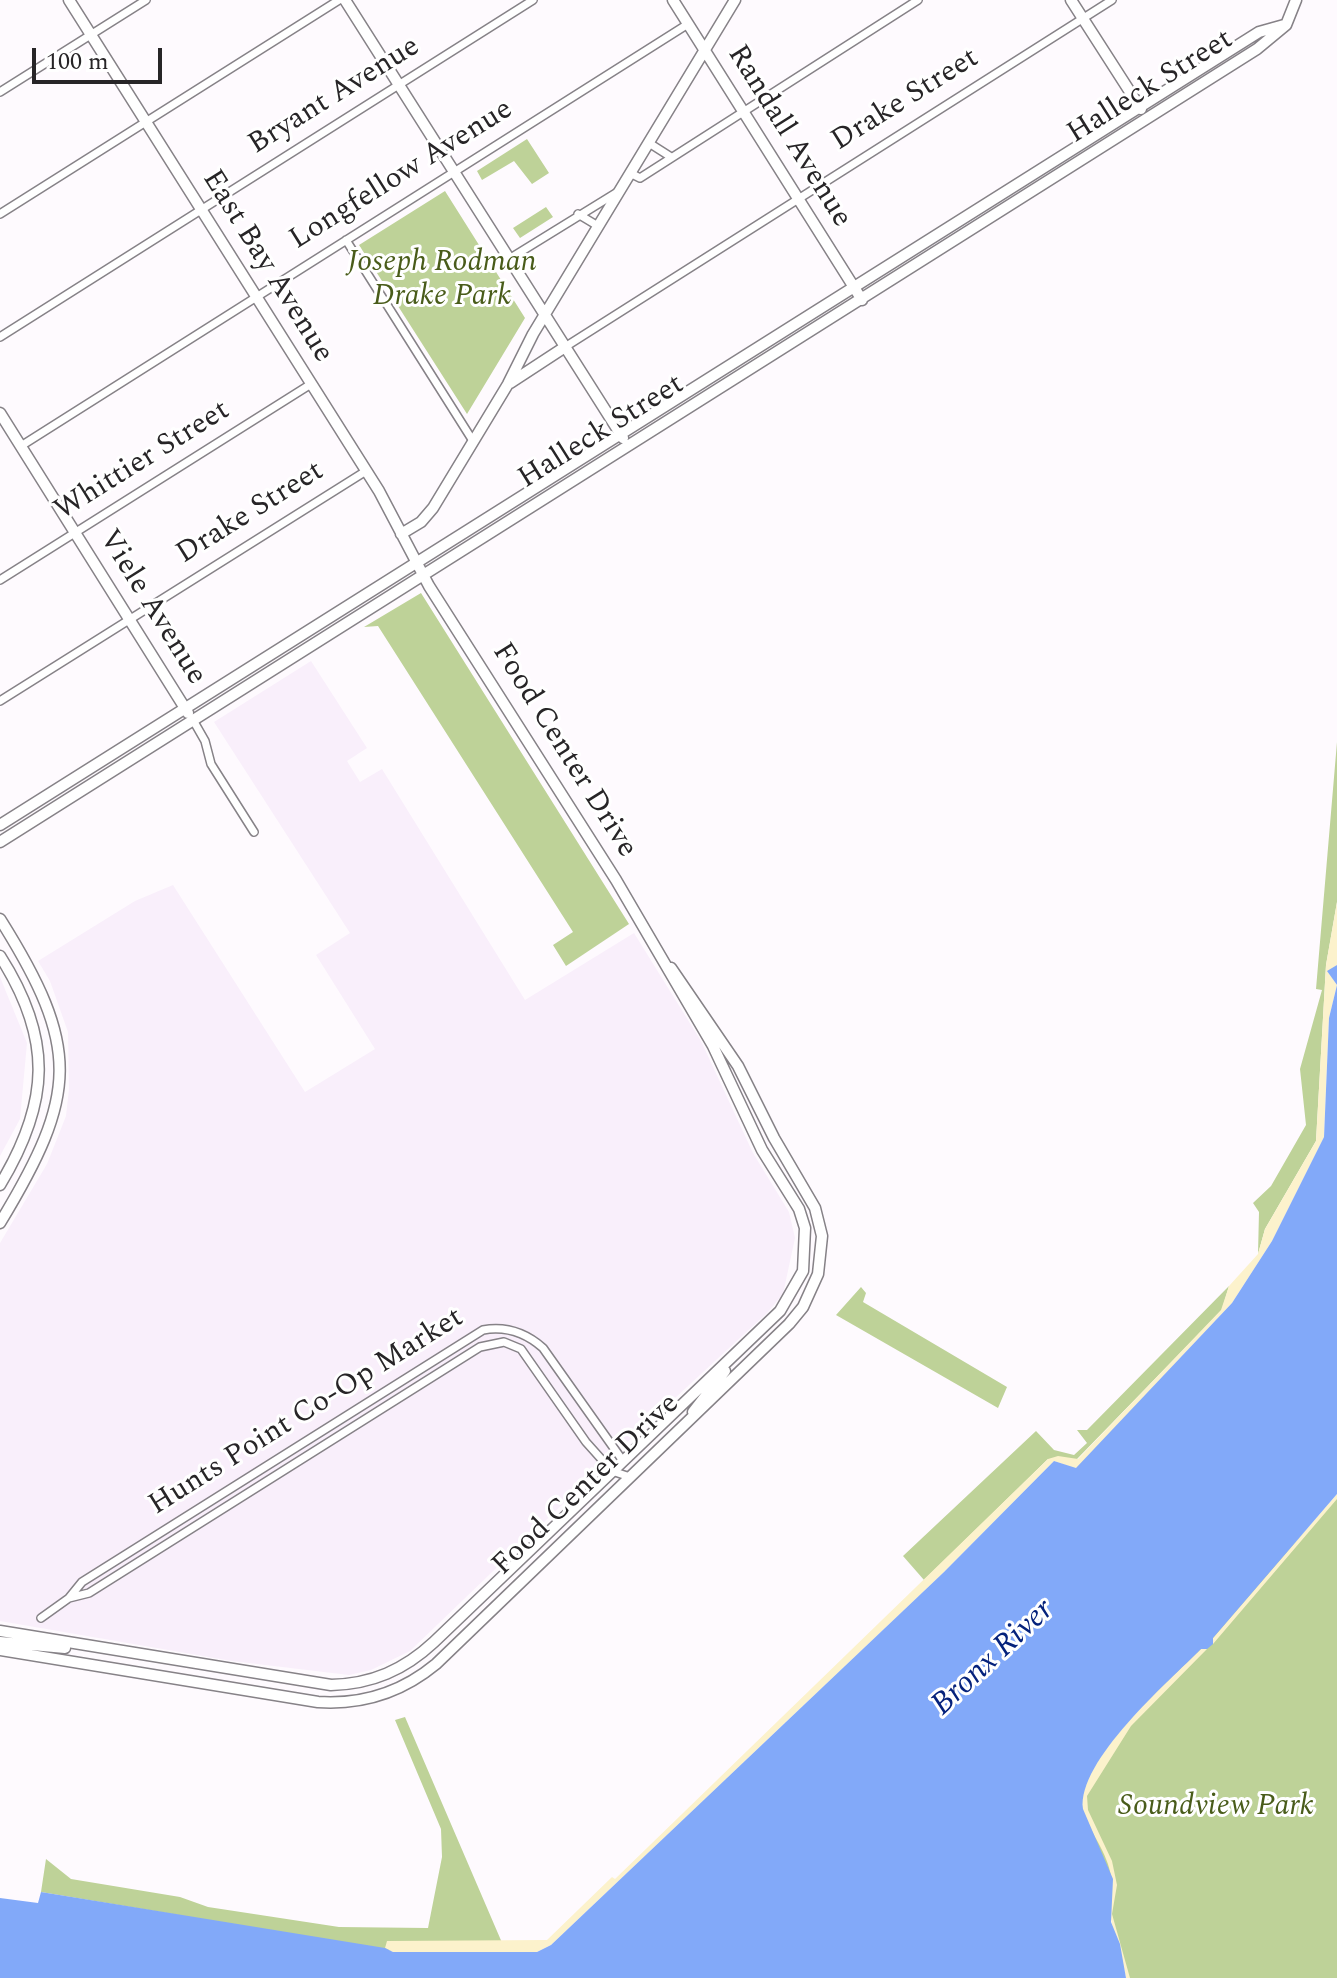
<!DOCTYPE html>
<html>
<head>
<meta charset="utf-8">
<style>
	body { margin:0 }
	#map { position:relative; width:1337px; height:1978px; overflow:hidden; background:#fefafe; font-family:Spectral,serif }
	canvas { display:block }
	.scale { position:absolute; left:32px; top:48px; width:130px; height:36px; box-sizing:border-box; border:4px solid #272527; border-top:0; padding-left:10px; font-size:24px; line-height:28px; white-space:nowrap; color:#272527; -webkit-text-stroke:6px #fff; paint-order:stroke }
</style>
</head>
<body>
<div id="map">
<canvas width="1337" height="1978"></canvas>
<div class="scale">100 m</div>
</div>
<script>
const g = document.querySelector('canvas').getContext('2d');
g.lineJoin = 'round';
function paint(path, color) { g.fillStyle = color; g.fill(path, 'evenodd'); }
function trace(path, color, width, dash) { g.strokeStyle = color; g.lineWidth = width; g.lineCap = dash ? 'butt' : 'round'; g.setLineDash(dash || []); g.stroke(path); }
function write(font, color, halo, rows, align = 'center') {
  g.font = font + ' Spectral,serif'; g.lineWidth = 6; g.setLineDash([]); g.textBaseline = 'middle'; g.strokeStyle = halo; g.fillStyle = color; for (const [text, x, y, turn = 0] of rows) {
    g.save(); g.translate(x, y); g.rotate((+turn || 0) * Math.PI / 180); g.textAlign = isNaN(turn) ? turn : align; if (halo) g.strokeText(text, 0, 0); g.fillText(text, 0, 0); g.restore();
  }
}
const built = new Path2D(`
	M311,661L367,748L347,761L360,782L382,769L525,1000L634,933L701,1041L753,1153L789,1212L795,1238L783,1294L767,1313L622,1447L410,1651L371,1670L349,1675L232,1661L0,1621V1243L47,1164L66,1116L69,1089L68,1032L50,981L38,961L135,901L173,885L305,1092L375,1049L316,955L350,933L214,722Z
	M0,977L27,1043L20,1119L0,1156Z`);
const green = new Path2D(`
	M527,139L549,173L532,184L514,161L482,180L477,171Z
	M445,191L525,318L467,414L359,245Z
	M546,207L553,217L520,238L513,228Z
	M421,593L629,924L566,966L553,945L573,932L378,626L364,627Z
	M1337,742V902L1326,965L1316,1141L1265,1229L1258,1254L1259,1212L1253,1203L1271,1186L1306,1125L1300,1069L1322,990L1316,989Z
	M1229,1286L1222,1310L1077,1459H1048L924,1580L903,1556L1036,1431L1054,1450L1074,1455L1087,1443L1077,1430H1087Z
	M861,1287L866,1293L863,1302L1007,1387L998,1408L836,1315Z
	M1337,1497V1978H1127L1083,1809L1087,1787L1129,1721Z
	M405,1717L506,1952L393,1951L41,1892L46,1859L71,1879L180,1897L208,1907L339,1927L428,1928L442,1857L441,1829L395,1720Z`);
const sand = new Path2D(`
	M1337,902V965L1328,972L1337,985L1329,1018L1324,1137L1272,1241L1232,1303L1076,1469L1054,1461L944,1572L551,1945L537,1952H393L385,1948L387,1941L547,1940L612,1877L615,1879L1048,1459L1058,1456L1078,1459L1221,1310L1229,1286L1258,1254L1265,1229L1316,1141L1326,965Z
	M1337,1494V1499L1213,1644V1638Z
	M1201,1649H1207L1131,1726L1087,1796L1088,1810L1112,1861L1117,1885L1112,1914L1130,1978H1126C1123,1958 1114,1938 1111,1919C1108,1896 1117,1886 1106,1859C1100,1841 1078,1815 1082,1796C1091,1750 1167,1682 1201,1649Z`);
const water = new Path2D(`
	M1337,965V1494L1213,1638V1644L1207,1649H1201C1168,1682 1077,1761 1083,1809L1113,1879L1111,1922L1120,1944L1126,1978H0V1898L38,1903L41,1892L385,1948L393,1952H537L551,1945L944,1572L1054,1461L1076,1468L1232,1303L1272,1241L1324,1137L1329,1018L1337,985L1327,971Z`);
const street = new Path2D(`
	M0,92L146,0
	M649,143L671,157
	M630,173L640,178L918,0
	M0,214L339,0
	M578,214L598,226
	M346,240L473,441
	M509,259L616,193
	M0,337L533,0
	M565,347L1112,0
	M21,446L688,24
	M0,580L311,384
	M0,701L366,471
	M193,720L205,741L211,764L254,832
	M623,1461L543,1348C526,1333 505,1326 483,1330L82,1582L69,1598L89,1593L480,1347L504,1342L521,1349L586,1442L612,1471L630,1477
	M41,1618L69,1598`);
const secondary = new Path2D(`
	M345,0L623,438
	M673,0L862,300
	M1071,0L1141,109
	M510,383L565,347
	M0,413L188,713
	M401,534L421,522L433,508L508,384L533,334L735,0
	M0,825L1259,32L1284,25
	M0,842L1257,49L1286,25L1296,0
	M0,919C81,1048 78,1094 0,1223
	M0,956C53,1039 50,1102 0,1185
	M693,1412L725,1371
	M0,1631L331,1685C372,1684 404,1670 434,1642L780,1311L803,1271L805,1228L799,1209L762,1150L713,1046L616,880L429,586L379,491L69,0
	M0,1642L65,1648
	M0,1650L318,1702C363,1705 401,1693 436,1664L789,1324L803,1307L818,1274L822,1236L815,1208L774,1138L738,1066L671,968`);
const streetNames = [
	["Halleck Street",1151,88,-32],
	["Bryant Avenue",335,97,-32],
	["Drake Street",906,101,-32],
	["Randall Avenue",788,137,58],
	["Longfellow Avenue",402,176,-32],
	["East Bay Avenue",266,267,58],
	["Halleck Street",602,433,-32],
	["Whittier Street",143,462,-32],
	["Drake Street",251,514,-32],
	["Viele Avenue",151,608,58],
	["Food Center Drive",563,751,58],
	["Hunts Point Co-Op Market",307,1413,-32],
	["Food Center Drive",587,1486,-44]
];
const parkNames = [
	["Joseph Rodman",442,264],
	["Drake Park",442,298],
	["Soundview Park",1216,1808]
];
const waterNames = [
	["Bronx River",994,1659,-43]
];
paint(built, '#f9effb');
paint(green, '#bed298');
paint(sand, '#fcf2cc');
paint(water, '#82a9f9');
trace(street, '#868287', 10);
trace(secondary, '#868287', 13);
trace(street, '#fff', 7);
trace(secondary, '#fff', 10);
write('30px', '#272527', '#fff', streetNames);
write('italic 30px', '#495c1a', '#fff', parkNames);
write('italic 32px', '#05227c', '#fff', waterNames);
</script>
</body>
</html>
